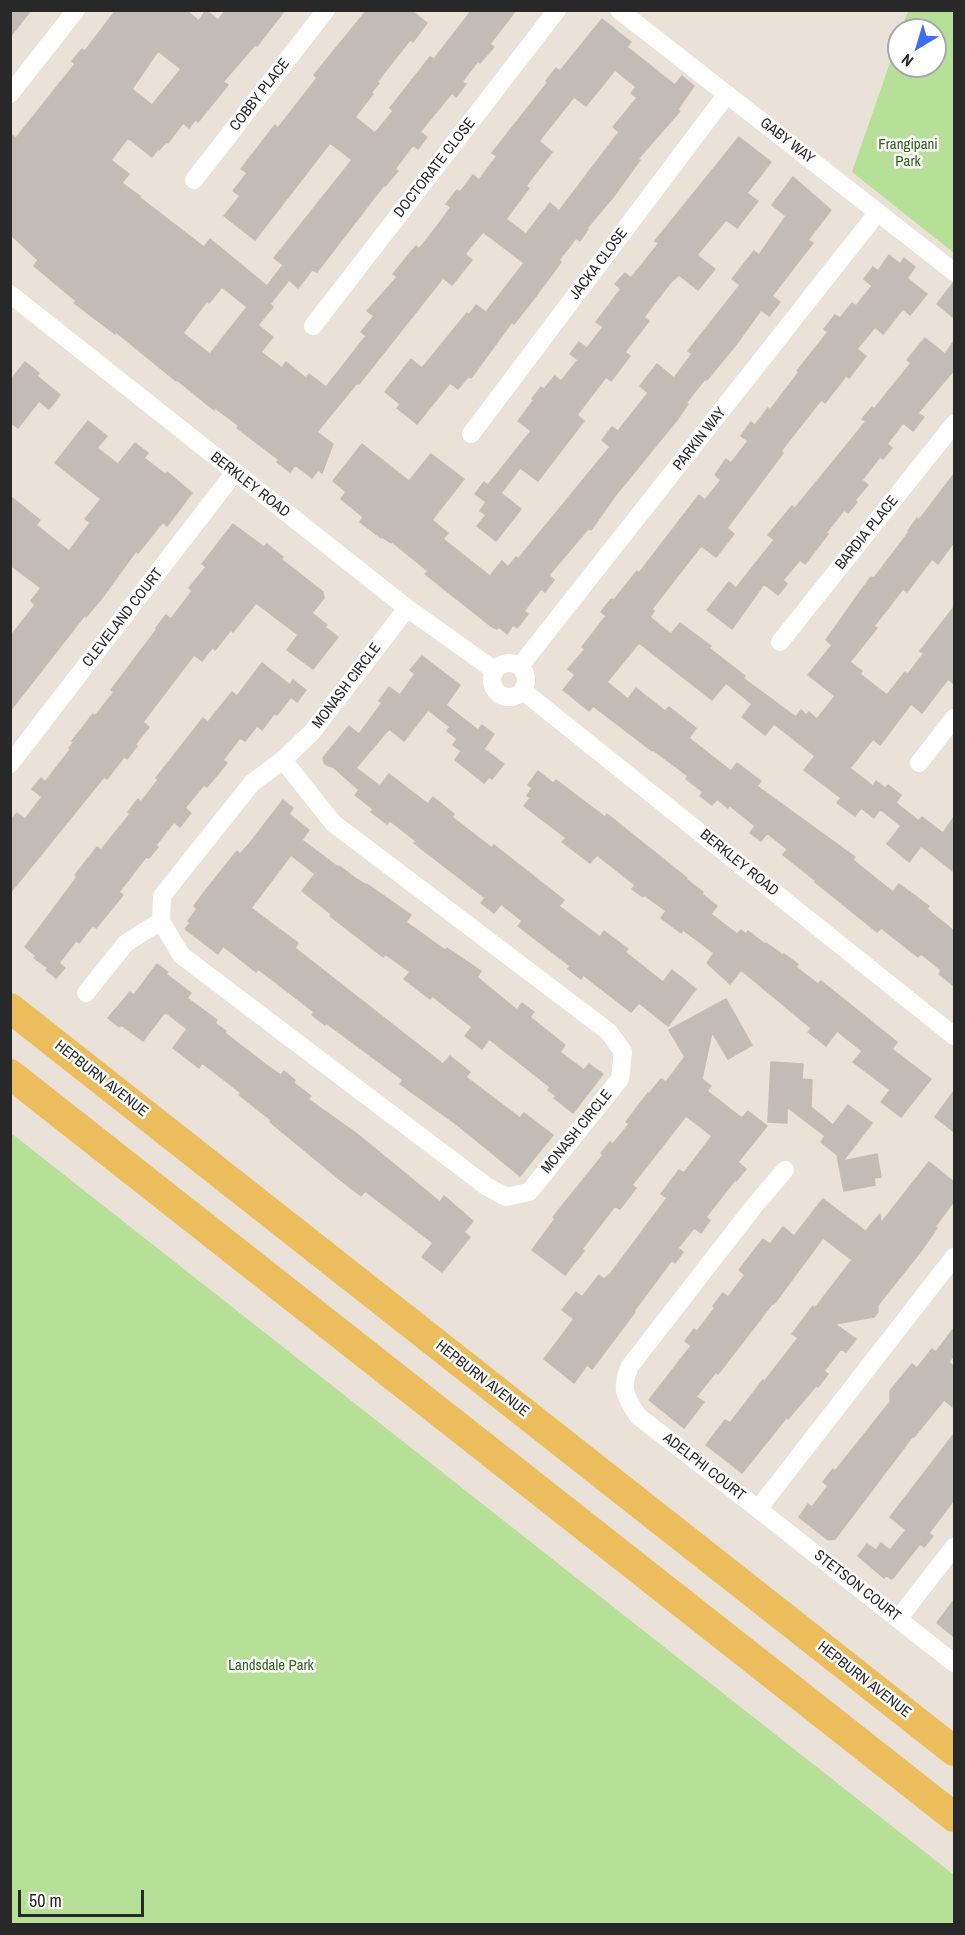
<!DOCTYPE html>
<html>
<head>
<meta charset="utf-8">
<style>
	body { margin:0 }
	#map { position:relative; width:965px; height:1935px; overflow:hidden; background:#eae1d9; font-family:"Archivo Narrow",sans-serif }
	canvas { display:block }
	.frame { position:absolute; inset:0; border:12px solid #282828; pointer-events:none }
	.north { position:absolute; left:887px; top:18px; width:60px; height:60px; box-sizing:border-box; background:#fff; border:2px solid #a9a9a9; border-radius:50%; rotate:218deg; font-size:16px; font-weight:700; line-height:24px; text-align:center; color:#282828 }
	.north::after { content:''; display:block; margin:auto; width:21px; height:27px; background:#3d6ff3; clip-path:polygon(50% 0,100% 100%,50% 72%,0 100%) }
	.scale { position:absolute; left:18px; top:1890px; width:126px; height:27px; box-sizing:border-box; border:3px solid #282828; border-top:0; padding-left:8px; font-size:18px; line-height:21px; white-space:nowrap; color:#282828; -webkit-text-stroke:4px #fff; paint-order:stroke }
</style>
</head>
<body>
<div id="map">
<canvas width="965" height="1935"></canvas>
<div class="frame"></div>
<div class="north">N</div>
<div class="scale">50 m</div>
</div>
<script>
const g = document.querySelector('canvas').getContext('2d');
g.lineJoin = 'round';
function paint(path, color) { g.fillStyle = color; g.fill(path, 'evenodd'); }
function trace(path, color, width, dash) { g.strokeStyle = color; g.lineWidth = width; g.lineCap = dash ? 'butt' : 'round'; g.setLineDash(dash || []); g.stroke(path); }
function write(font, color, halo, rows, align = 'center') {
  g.font = font + ' "Archivo Narrow",sans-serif'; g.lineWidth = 5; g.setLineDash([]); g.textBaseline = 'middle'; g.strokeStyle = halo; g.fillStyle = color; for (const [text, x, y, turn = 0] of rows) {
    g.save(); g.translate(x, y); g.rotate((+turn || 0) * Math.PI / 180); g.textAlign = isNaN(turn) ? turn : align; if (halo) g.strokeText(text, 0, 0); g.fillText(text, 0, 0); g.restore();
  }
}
const green = new Path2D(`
	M908,11H954V253L852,172L899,37V66H935V30H901Z
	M11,1133L954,1875V1924H11Z`);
const building = new Path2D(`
	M10,10H31L10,37Z
	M116,10H186L199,21L206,10L218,20L226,10H285L257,46L255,45L223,82L228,85L198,122L195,120L189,128L183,123L168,143L166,142L159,150L158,149L152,157L128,138L111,160L129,174L122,183L140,196L139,197L204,247L210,239L267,286L283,265L274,258L352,160L330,143L255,240L224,216L240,196L233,191L247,173L241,169L275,125L278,128L317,78L314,75L367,10H411L427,23L413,42L410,40L377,82L379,83L371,93L373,94L355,117L375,133L393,111L390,108L430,57L434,59L472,10H516L490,44L494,47L480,63L478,61L462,82L466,84L456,97L452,93L420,132L427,137L418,149L413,145L395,169L398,171L385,186L384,185L317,272L312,270L298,288L289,280L270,304L273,307L258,325L273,337L261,352L282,368L286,362L306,378L309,374L326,387L366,336L361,332L374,316L367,311L397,277L393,274L416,246L419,249L438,225L451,207L446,204L457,190L460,192L473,175L479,180L497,156L492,153L548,82L546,81L556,68L560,71L602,19L631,42L627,47L675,85L682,76L694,86L678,109L680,111L638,159L640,160L614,196L587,228L588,229L580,241L576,238L559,260L561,262L536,296L514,324L512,322L471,378L469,376L458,389L450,383L417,424L397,408L400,404L385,392L411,359L422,368L467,313L469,315L476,305L486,312L524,263L483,232L465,254L472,260L452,285L443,278L359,384L357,383L317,432L333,444L322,473L318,470L312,478L295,465L290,472L277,462L279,460L237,428L239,426L215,408L214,410L177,380L176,381L116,332L115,334L74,303L76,301L34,266L38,260L10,234V133L16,138L75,64L72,61L82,49L85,51ZM158,51L181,69L152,105L132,89ZM615,70L636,87L631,93L637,98L613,127L619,132L559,211L550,203L526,234L506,219L529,188L526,186L552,152L539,141L574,97L586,106ZM222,287L247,307L210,354L183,333L207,301L209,303Z
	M739,137L771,162L747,193L758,201L737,228L726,220L697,255L715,269L698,290L679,275L671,282L644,317L649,321L625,352L630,356L611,381L606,377L577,415L584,421L538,481L520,468L501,493L521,509L496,541L477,526L486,515L480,511L486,502L475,494L484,482L488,485L531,431L518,421L534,400L532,399L541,387L544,389L555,376L561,381L578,360L570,354L579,342L587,348L603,327L596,322L621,289L615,284L625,273L631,278L659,243L655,241Z
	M793,177L831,210L808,240L813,243L772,296L780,302L769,316L761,310L735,346L707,380L705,379L686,403L688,404L677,420L615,496L591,530L589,528L549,575L554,580L545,592L541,589L524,611L528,614L517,628L513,625L507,634L499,627L497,629L492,627L425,574L428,571L392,542L391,543L382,537L381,538L360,522L363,517L341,499L346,492L333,481L362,444L409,481L431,454L464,479L432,520L448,533L443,539L490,576L502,561L508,567L516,557L518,559L610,447L602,440L612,427L618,431L648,393L640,386L657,364L674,378L692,354L688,351L740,285L732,279L754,251L759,255L786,216L772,205Z
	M889,255L900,264L904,258L915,267L907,278L927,294L910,315L903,309L883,334L875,327L857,349L866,356L849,378L846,376L825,403L821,400L781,451L783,453L727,528L734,534L716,557L701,546L652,609L654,611L650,617L671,634L680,623L711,646L709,648L745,676L743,678L796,717L801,710L806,715L809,712L817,719L835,696L808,675L832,645L826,640L860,592L871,577L874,578L909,532L908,531L917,518L919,520L954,474V542L938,564L932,559L907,592L903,589L874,626L877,628L850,662L862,671L860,674L887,695L905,672L908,674L924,653L920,651L954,607V684L948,679L922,713L911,704L880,745L873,739L850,768L873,786L876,781L885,788L888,785L901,795L896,803L919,821L922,817L943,833L954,817V872L921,846L909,862L887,844L901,826L880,809L874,818L861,808L855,816L837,803L841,798L804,770L815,756L774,724L765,735L742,717L752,704L726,683L712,700L639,643L607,682L628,699L636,688L665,711L669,707L696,728L689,738L731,771L737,763L761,781L757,786L855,857L853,860L893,892L899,884L929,906L927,909L954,931V986L939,974L941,970L921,954L918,957L881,928L877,932L815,882L816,881L783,855L787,849L767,833L761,841L750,833L755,826L729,805L728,808L717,799L712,805L700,796L703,792L686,779L688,776L653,750L652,751L593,706L589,711L563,690L575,675L568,669L585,649L582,647L606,616L601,612L611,599L614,600L637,571L639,573L699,495L705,500L721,480L715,475L726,459L731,463L748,441L741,436L751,422L755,425L768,408L770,410L799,372L797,371L828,332L824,329L835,315L840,318L852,303L856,306L872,286L864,279L873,267L878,271Z
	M953,283H954V318L937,304Z
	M925,338L945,354L954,341V370L918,413L924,417L913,431L903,423L887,444L892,448L883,459L880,457L862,480L868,485L855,500L857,502L848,513L844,510L826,533L828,534L805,564L800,560L783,580L787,584L778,595L764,584L732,629L707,610L729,582L736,588L774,540L768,535L792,506L795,508L850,441L866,421L862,419L872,407L874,409L911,363L907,360Z
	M25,362L39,373L37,376L60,395L49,409L39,401L18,428L10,422V381Z
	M88,421L107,436L97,448L118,464L135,443L148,453L144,458L165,474L167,472L192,493L167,526L163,522L138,553L136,551L102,598L86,617L85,615L10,711V637L35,605L31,601L41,588L10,565V496L40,520L36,525L69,551L90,523L85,519L101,499L55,463Z
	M233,524L264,547L267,544L283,557L281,559L323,592L324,598L312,613L327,625L325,627L338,637L313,669L287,650L298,635L256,603L233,632L231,630L215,650L213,647L202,661L194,655L143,722L149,727L135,745L137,746L127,759L124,757L107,779L104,777L10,893V821L17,813L25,819L42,797L32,789L41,778L45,782L70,750L69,748L74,742L72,741L93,714L95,716L114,692L111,690L157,629L156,628L166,615L171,619L192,591L189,588L206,567L202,564Z
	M422,656L460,685L446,705L478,730L482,725L494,734L484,749L504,764L492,779L489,777L484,783L455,760L461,751L453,745L457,739L447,731L450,727L428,710L404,741L389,729L356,768L380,786L389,774L428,804L433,797L454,814L452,817L492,848L494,845L564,900L559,906L600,937L604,931L628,949L625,952L663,982L672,970L696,989L668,1026L639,1003L631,1012L583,975L581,979L568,969L570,966L518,926L522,921L501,904L494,913L481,903L485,898L414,843L416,841L390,821L387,824L371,812L373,809L355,795L359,790L333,767L328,766L324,763L323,758L349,726L359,734L382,703L379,701L389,687L400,695L415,674L410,670Z
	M262,663L290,685L293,680L306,690L297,702L291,697L277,715L274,714L262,730L257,726L245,741L240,738L223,760L227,763L207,787L204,785L185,808L191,813L180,827L174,822L156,845L158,847L149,858L146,857L119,892L123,895L96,928L93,925L79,943L76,941L59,963L65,968L56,978L46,970L48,968L34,958L36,956L25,947L77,877L75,875L97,847L101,850L130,814L128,812L138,799L141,802L158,780L156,778L203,718L208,722L232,692L237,696Z
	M538,771L553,783L556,780L605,817L607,814L687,878L686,879L703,892L702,894L717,906L711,914L737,934L741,930L746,934L748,931L765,944L766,943L783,955L784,954L798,964L796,967L818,984L821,981L897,1042L892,1049L931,1079L901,1117L881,1102L890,1090L853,1062L862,1051L837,1031L826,1046L808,1032L811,1028L741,970L730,984L707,963L714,953L683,930L681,933L661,918L666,911L644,895L643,897L632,889L635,885L597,855L590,863L562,842L566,838L524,806L530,798L527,796L532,788L528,785Z
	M283,800L293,808L289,814L309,830L302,840L338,867L339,866L358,880L366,885L367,884L411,915L406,922L445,950L447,948L481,971L477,977L517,1010L522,1003L534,1012L530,1017L565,1045L560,1052L584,1070L589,1064L603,1074L573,1113L554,1098L556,1096L548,1090L550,1087L489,1039L482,1049L465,1036L472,1027L432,996L430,999L404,979L410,972L385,954L383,957L330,916L331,914L302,891L315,874L291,855L251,908L298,943L295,948L443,1064L450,1056L470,1072L466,1077L520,1118L524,1113L553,1135L520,1176L456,1124L400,1084L403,1080L326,1023L325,1025L312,1015L314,1012L258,969L256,972L223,946L218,954L185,929L190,923L188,921L197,909L194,906L202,895L237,851L240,854L250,843Z
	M157,964L168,972L166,974L191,993L187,998L217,1020L215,1023L226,1031L225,1033L269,1067L281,1075L284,1071L295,1080L294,1083L311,1096L308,1099L356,1133L440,1202L444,1196L473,1221L464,1232L470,1237L442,1272L422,1257L433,1243L365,1191L361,1196L339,1179L270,1122L271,1120L239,1095L241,1093L202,1063L199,1068L173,1048L187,1029L165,1012L143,1041L121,1025L119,1027L108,1018L130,992L134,995Z
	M726,999L752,1045L728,1059L712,1032L702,1079L711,1086L707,1091L742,1118L748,1111L767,1126L738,1162L746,1169L736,1181L735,1180L706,1217L710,1220L701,1233L694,1228L678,1248L683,1252L675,1263L672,1260L634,1311L635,1312L592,1369L587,1365L574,1383L544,1359L574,1319L562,1310L576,1292L582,1297L599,1275L604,1279L611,1273L667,1198L661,1194L679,1170L684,1173L712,1136L686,1116L632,1185L636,1188L620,1209L615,1206L582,1249L584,1251L565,1275L532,1250L555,1219L553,1217L603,1155L601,1153L610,1142L613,1144L629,1124L626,1122L648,1093L649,1094L661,1079L666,1082L685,1057L669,1030Z
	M771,1062L803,1064L802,1079L812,1080L811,1107L833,1125L848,1105L872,1123L843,1161L877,1154L881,1177L874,1178L875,1185L844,1191L837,1155L821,1142L825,1136L787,1107V1123L768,1122Z
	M954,1091V1132L935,1117Z
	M929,1162L954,1182V1201L935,1227L937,1228L921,1251L878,1305V1312L874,1317L835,1324L856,1339L846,1352L841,1349L824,1371L828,1374L818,1387L816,1386L788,1419L787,1417L742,1473L706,1445L725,1420L730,1423L763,1380L764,1382L798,1338L792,1334L813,1306L815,1308L852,1260L823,1238L774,1304L773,1303L718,1374L716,1372L696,1397L704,1402L684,1428L649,1400L691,1346L685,1341L694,1329L697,1331L715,1308L713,1306L723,1293L728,1297L745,1275L739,1270L763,1239L770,1244L783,1227L794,1236L823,1199L864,1230V1233L880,1214L881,1223Z
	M954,1328V1355L949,1362L954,1367V1408L944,1400L914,1437L913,1436L835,1539L828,1540L799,1517L808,1504L812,1507L828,1486L823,1482L833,1469L835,1471L890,1402V1391L912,1364L917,1368L932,1349L936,1352Z
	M954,1434V1500L929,1533L933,1536L924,1547L920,1544L893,1578L891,1579L887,1575L884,1578L858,1556L867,1544L876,1550L881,1543L890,1550L906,1530L890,1517Z
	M954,1600V1637L937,1623Z`);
const minor = new Path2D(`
	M619,10L954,272
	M10,94L76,10
	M194,180L326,10
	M10,294L407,608L494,670
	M313,326L557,10
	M471,434L727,94
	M780,642L954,424
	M492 680a17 17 0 1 1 34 0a17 17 0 1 1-34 0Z
	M520,666L878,212
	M523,691L954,1036
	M283,760L333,823L609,1032L623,1052L620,1079L529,1192L506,1197L486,1186L181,955L161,921L162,896L252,783L283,760L312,732L407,608
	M919,763L954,718
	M10,764L235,472
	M86,993L126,943L161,921
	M785,1170L755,1205L630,1366C620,1388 625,1397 638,1416L758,1509L954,1257
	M758,1509L954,1663
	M898,1619L954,1547`);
const primary = new Path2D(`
	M10,1008L954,1751
	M10,1074L954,1817`);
const streetNames = [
	["COBBY PLACE",260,95,-52],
	["GABY WAY",787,141,38],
	["DOCTORATE CLOSE",435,168,-52],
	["JACKA CLOSE",599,264,-53],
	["PARKIN WAY",700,439,-52],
	["BERKLEY ROAD",250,485,38],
	["BARDIA PLACE",867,533,-51],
	["CLEVELAND COURT",123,618,-52],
	["MONASH CIRCLE",347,686,-53],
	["BERKLEY ROAD",739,863,39],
	["HEPBURN AVENUE",101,1079,38],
	["MONASH CIRCLE",577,1132,-51],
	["HEPBURN AVENUE",482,1379,38],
	["ADELPHI COURT",704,1467,38],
	["STETSON COURT",857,1586,38],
	["HEPBURN AVENUE",864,1680,38]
];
const parkNames = [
	["Frangipani",908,145],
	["Park",908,162],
	["Landsdale Park",271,1666]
];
paint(green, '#b6df97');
paint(building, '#c2bbb6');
trace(building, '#c5bdb3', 1.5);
trace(minor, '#fff', 18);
trace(primary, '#ebbd5d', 30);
write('15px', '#282828', '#fff', streetNames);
write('15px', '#30611b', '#fff', parkNames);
</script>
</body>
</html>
